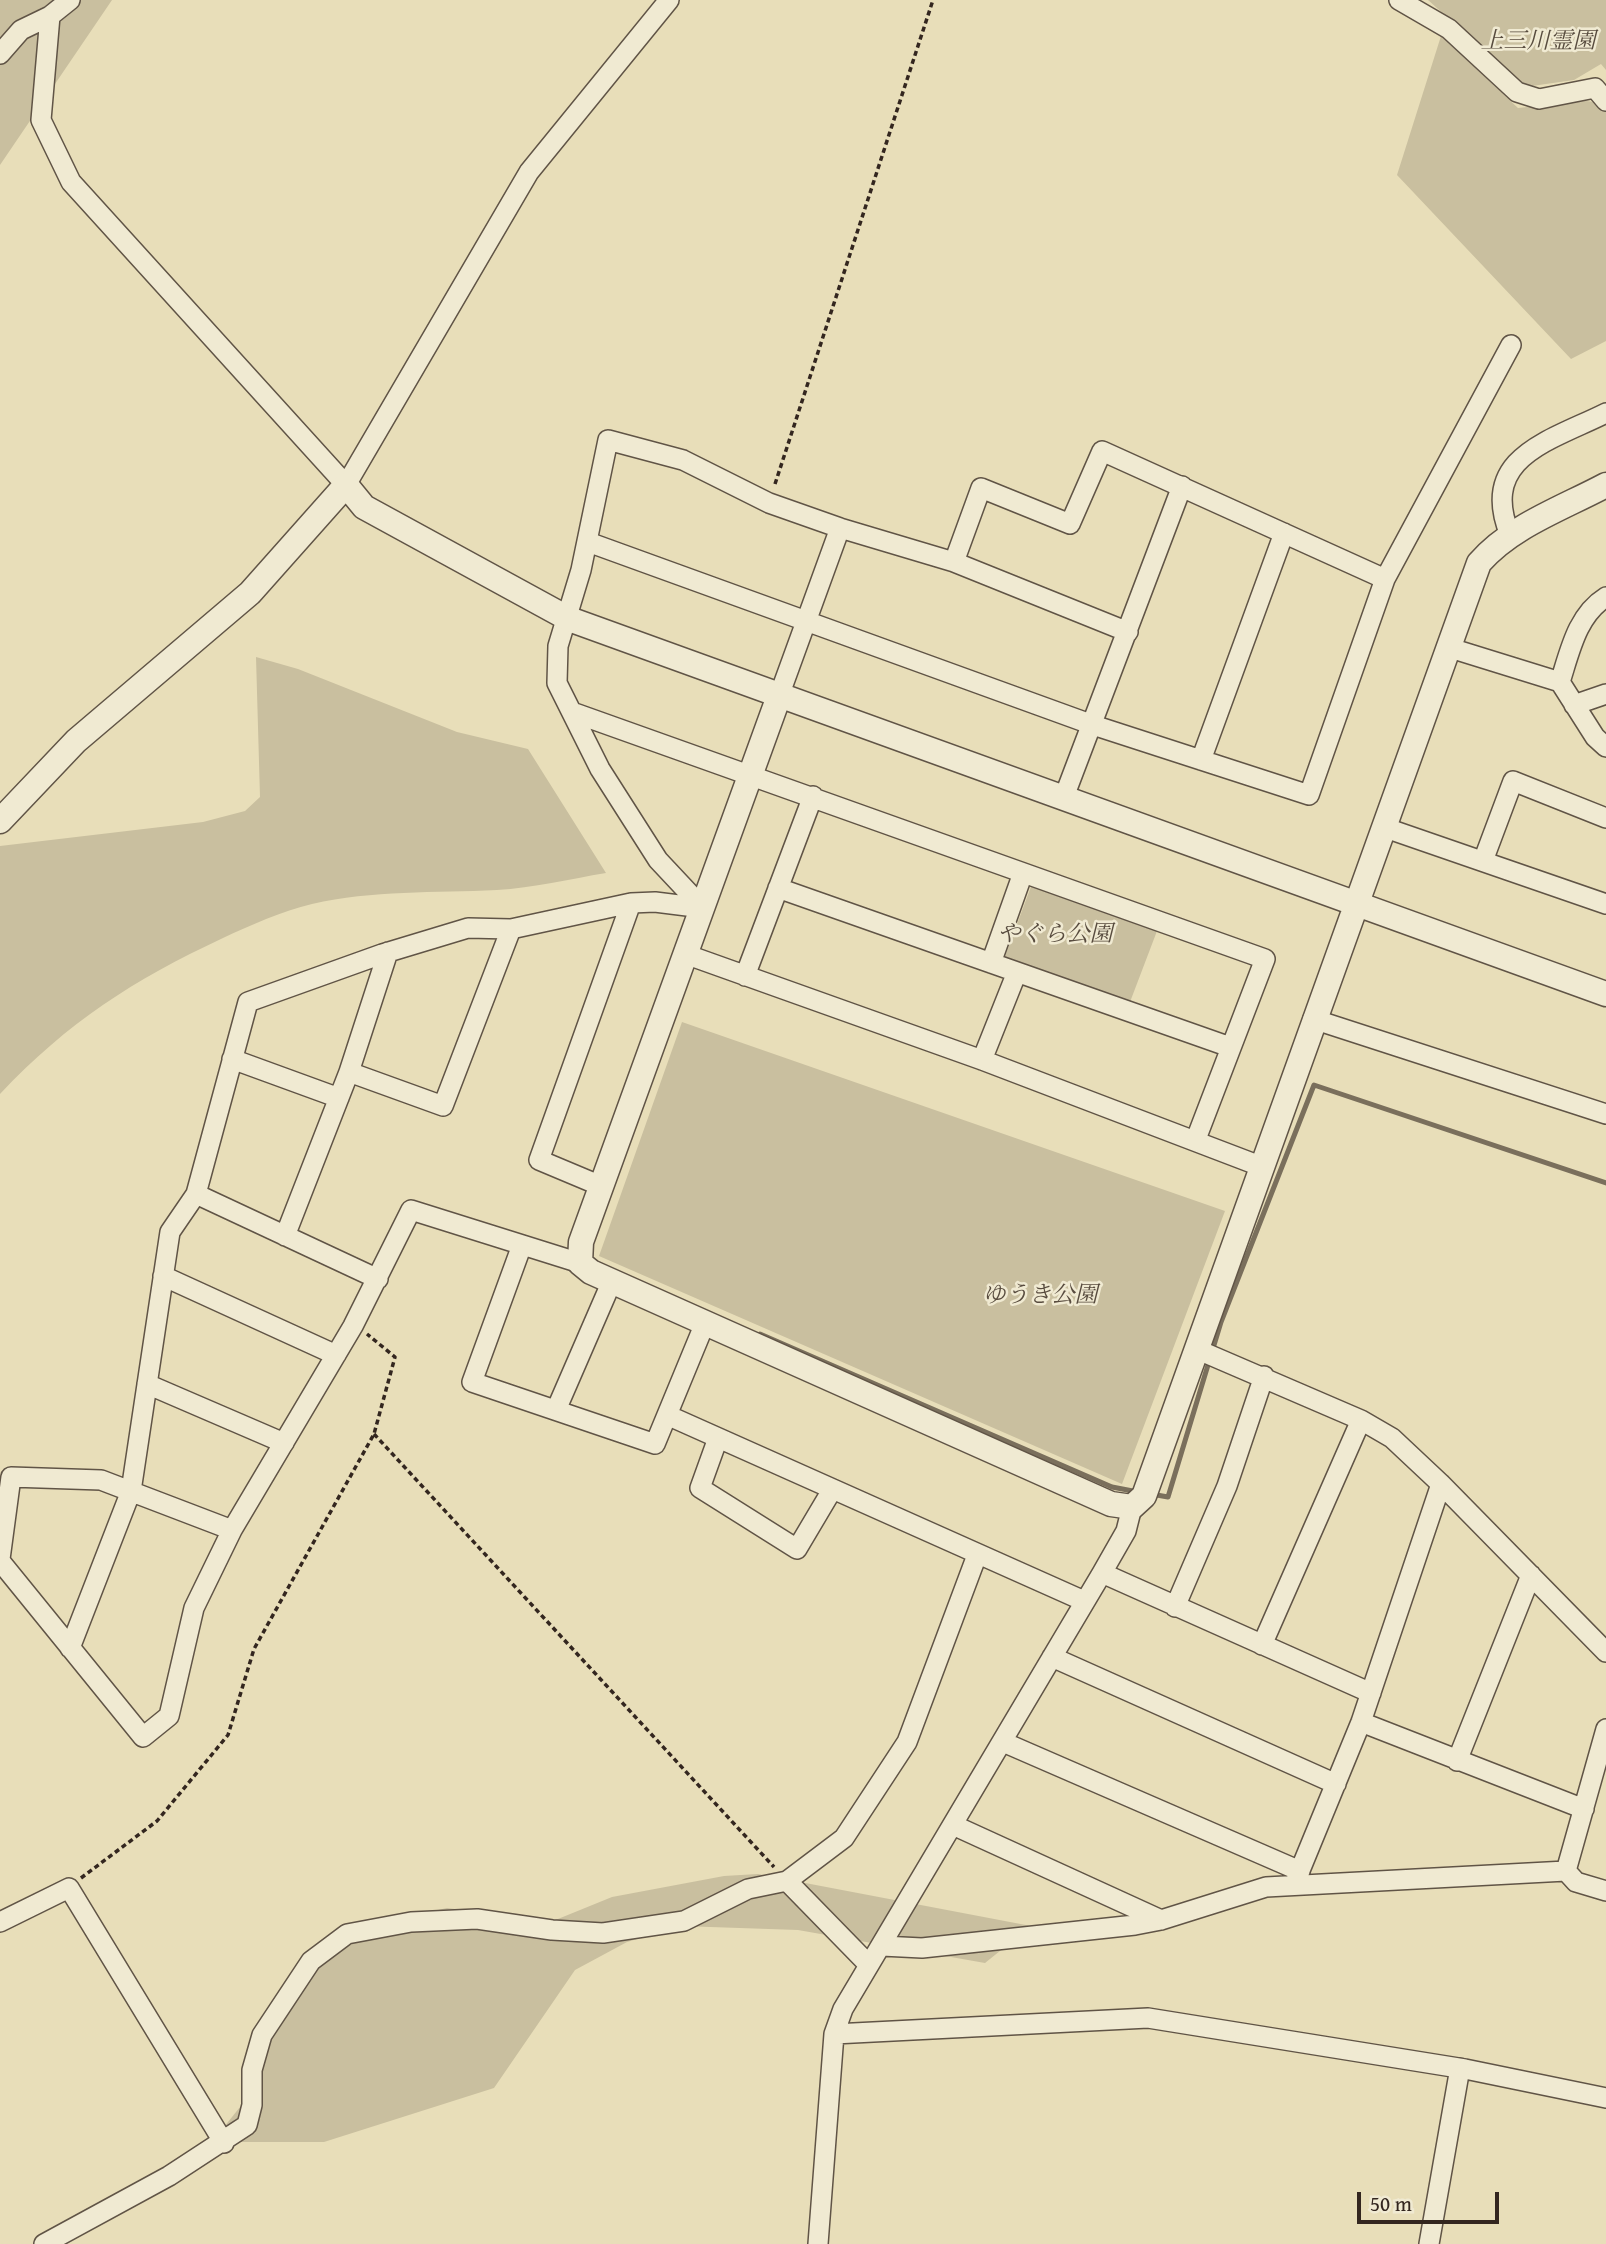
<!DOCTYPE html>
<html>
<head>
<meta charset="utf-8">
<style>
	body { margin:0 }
	#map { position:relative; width:1606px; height:2244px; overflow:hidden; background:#e8deb9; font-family:"Gentium Book Plus",serif }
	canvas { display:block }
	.scale { position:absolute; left:1357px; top:2192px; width:142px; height:32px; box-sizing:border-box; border:4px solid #33261f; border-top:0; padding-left:9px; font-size:21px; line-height:24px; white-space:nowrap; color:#33261f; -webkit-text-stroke:5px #f0ead2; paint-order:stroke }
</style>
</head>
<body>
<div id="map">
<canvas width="1606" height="2244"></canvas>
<div class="scale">50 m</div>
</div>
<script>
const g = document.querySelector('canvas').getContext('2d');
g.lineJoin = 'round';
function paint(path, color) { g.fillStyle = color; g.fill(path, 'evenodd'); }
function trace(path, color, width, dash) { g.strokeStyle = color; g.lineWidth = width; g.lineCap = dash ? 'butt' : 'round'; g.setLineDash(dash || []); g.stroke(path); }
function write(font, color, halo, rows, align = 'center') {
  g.font = font + ' "Gentium Book Plus","Noto Serif JP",serif'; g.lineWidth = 5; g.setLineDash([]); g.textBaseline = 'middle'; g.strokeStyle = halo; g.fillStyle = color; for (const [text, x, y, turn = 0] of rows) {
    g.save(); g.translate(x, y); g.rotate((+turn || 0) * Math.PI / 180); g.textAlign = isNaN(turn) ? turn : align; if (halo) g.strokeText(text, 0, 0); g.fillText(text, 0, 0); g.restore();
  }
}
const green = new Path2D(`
	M0,0H112L0,165Z
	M1428,0H1606V70L1601,64L1574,80L1525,87Z
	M1441,36L1518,108L1586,101L1606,103V341L1571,359L1397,175Z
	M256,657L298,669L457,732L528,749L606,873C570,879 533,888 497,890C434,893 373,890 312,904C282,911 251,925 223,938C133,980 68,1022 0,1094V846L203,822L245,811L260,797Z
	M1032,884L1157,931L1130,1002L1004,959Z
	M682,1022L1225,1211L1122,1484L599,1256Z
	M758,1874L1031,1926L985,1963L798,1930L681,1926L627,1942L575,1970L494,2088L324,2142H212L244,2102L263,2063L293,1979L343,1944L387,1921L447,1908L553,1921L612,1897L724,1876Z`);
const stream = new Path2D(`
	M760,1334L1112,1487L1138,1492
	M1151,1494L1168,1497L1221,1322L1314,1085L1606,1183`);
const path = new Path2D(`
	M775,484L933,0
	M374,1434L774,1867
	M81,1878L157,1821L228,1735L254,1649L374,1434L395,1357L367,1334`);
const minor = new Path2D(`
	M1399,0L1449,29L1517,92L1539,99L1595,88L1606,101
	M50,16L41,120L71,182L346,485L529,172L669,0
	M0,54L21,30L50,16L70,0
	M1510,535C1478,457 1550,441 1606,413
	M588,542L1093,725L1309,795L1385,579L1511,345
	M954,562L1128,632
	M1447,647L1560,682L1595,737L1606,747
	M1560,682C1570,651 1577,615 1606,597
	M779,696L840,528
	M1574,705L1606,694
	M572,712L1265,959L1196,1139
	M1201,760L1284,533
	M1064,797L1182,486
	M1383,827L1606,904
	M1483,861L1513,781L1606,818
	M778,888L1230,1047
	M703,908L658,860L600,769L557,683L558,646L581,570L608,440L683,460L769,503L840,528L954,562L981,488L1070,524L1102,451L1385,579
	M685,954L982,1060L1260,1166
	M991,963L1023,873
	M745,976L813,796
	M1313,1019L1606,1114
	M232,1059L339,1098
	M982,1060L1017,972
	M349,1072L388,952
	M601,1186L539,1160L631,903
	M196,1194L378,1279
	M285,1236L349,1072L443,1106L511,929
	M522,1245L472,1382L655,1444L667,1415L1084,1601
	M163,1276L336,1355
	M1196,1349L1361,1420L1392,1438L1441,1484L1606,1652
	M147,1384L284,1443
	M556,1410L612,1281
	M667,1415L705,1323
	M718,1438L700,1488L797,1549L832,1490
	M0,1559L11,1477L101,1480L232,1530
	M0,1561L143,1737L169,1716L194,1608L232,1530L353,1326L411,1210L580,1263
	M1102,1573L1371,1693
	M1175,1607L1227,1486L1264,1376
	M1262,1645L1361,1420
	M70,1648L131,1491L170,1232L196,1194L248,1002L382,954L468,928L511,929L631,903L655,902L703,908
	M1052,1657L1336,1784
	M1361,1722L1584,1809
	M1003,1742L1300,1871
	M1457,1761L1531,1575
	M953,1825L1161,1920
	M1566,1871L1576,1882L1606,1891
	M787,1881L869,1965
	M1294,1885L1361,1722L1441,1484
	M0,1922L69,1888L224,2143
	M882,1946L922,1948L1135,1925L1161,1920L1266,1887L1566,1871L1606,1729
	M834,2034L1148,2018L1465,2069L1606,2098
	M44,2244L169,2176L247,2125L252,2105V2070L262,2035L311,1961L347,1934L411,1922L477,1919L552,1930L603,1933L684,1921L748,1889L787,1881L844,1838L907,1742L977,1555
	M818,2244L834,2034L843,2009L1102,1573L1126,1531L1132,1507
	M1429,2244L1460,2068`);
const tertiary = new Path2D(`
	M779,696L581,1242L580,1263L591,1272L1111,1504L1132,1507L1144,1496L1479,563C1511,526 1563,508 1606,485
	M0,821L76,741L250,593L346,485L364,507L569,619L1606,994`);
const parkNames = [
	["上三川霊園",1538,42],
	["やぐら公園",1055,935],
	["ゆうき公園",1040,1296]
];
paint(green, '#c9bf9f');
trace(stream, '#7a6f5c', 5);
trace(minor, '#605446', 22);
trace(tertiary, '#605446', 27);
trace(path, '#33261f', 3.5, [5, 3.5]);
trace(minor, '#f0ead2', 19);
trace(tertiary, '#f0ead2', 24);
write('italic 23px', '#584c3f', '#f0ead2', parkNames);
</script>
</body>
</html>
